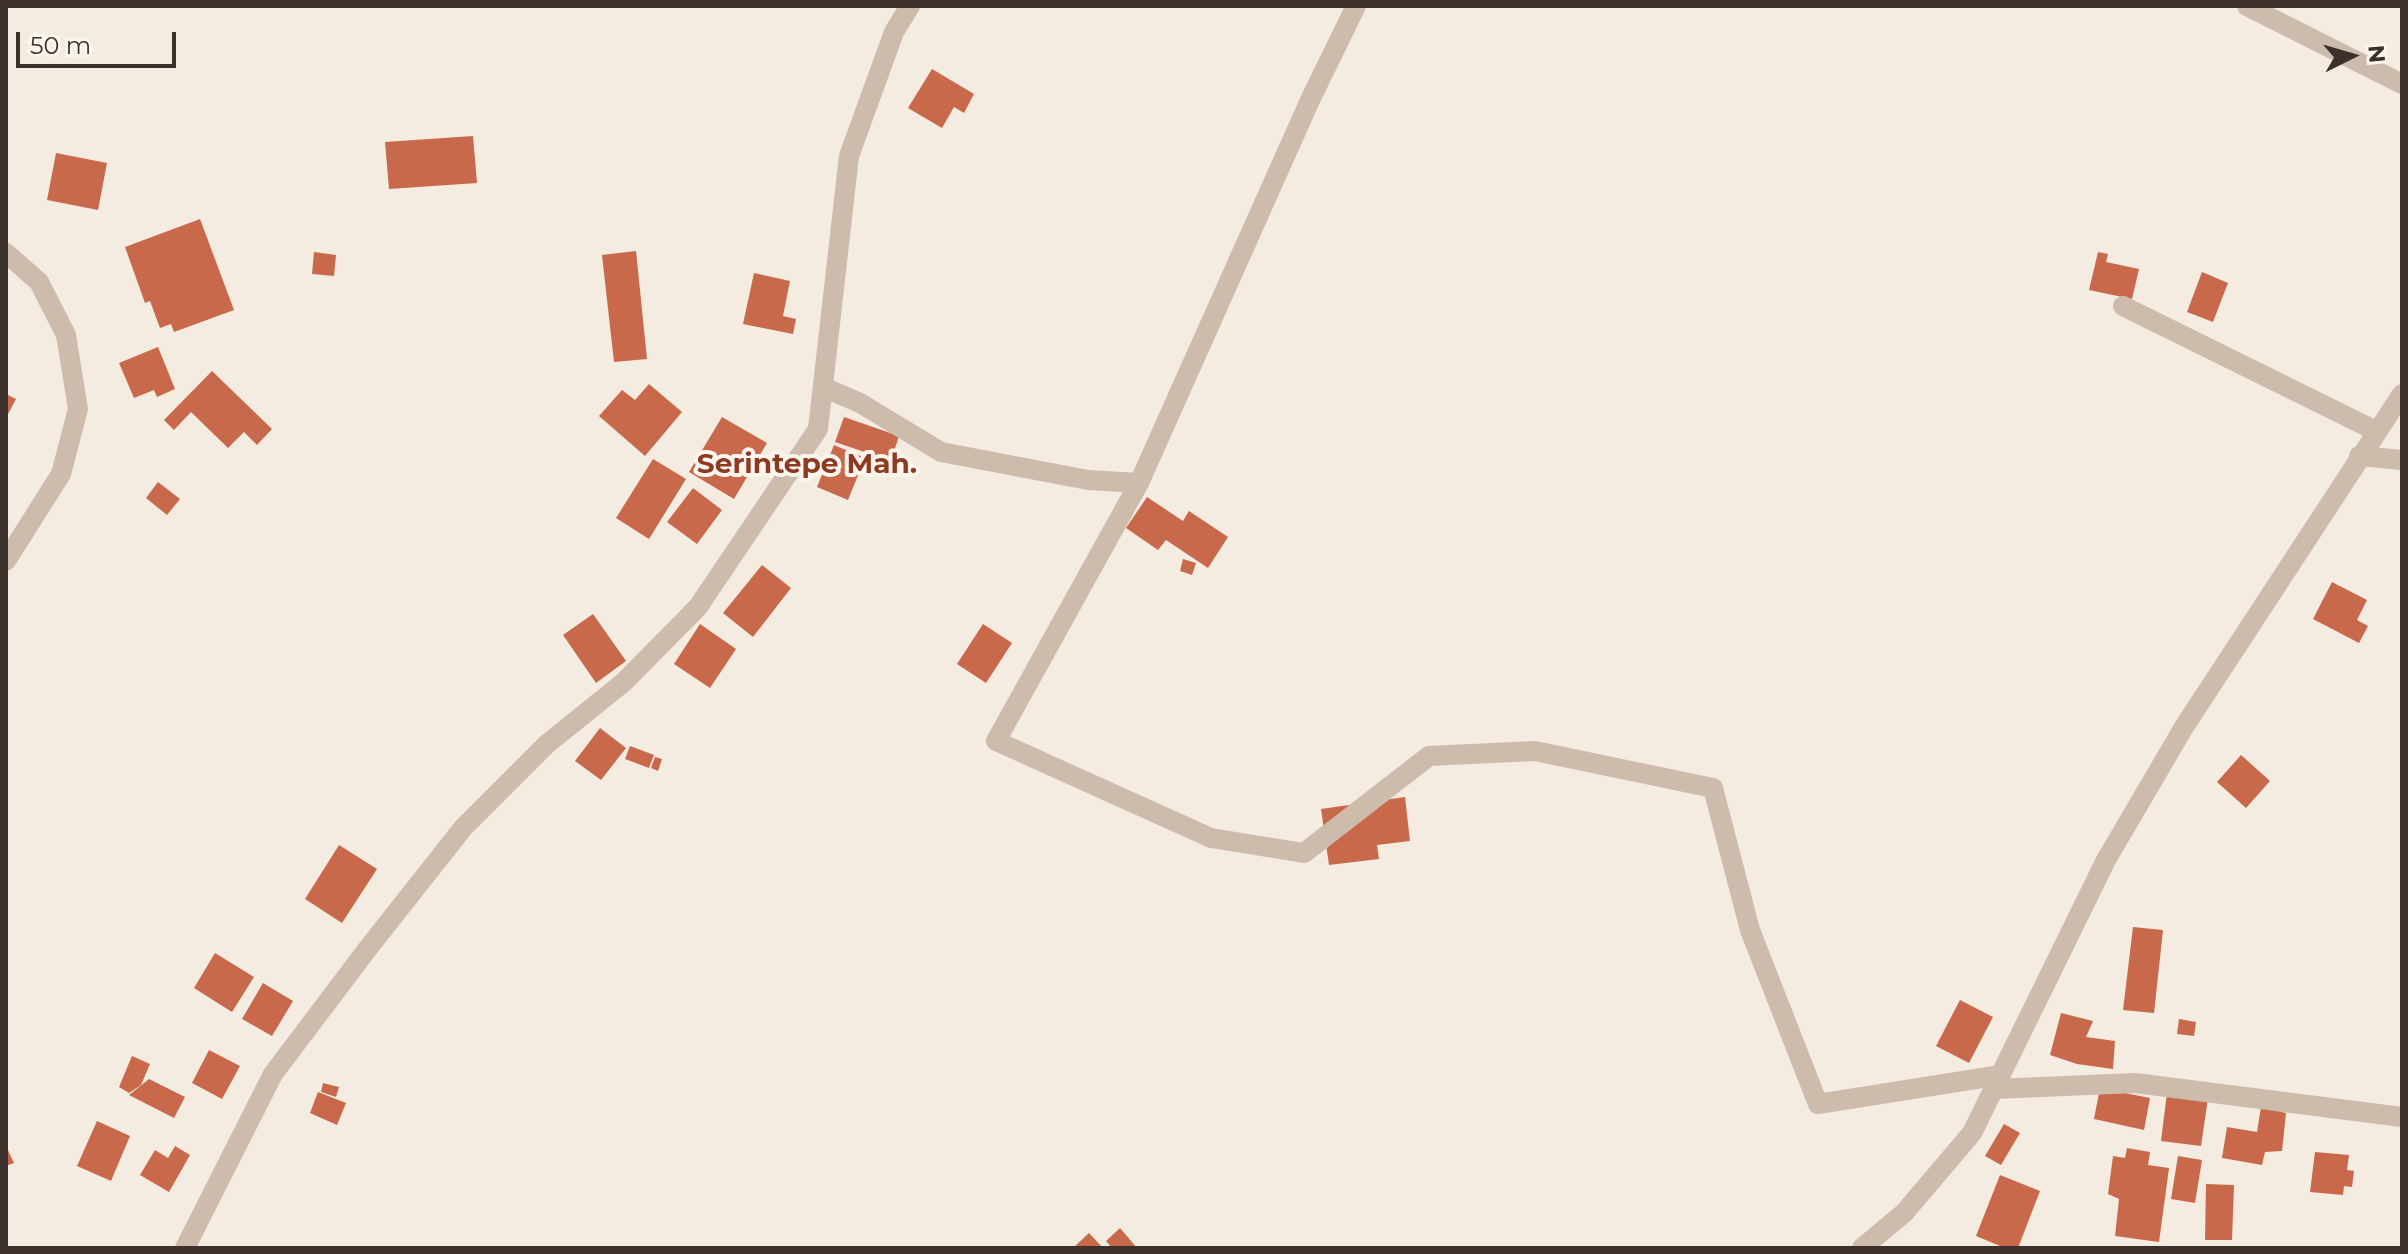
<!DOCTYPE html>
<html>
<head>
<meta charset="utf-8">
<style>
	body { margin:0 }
	#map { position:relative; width:2408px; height:1254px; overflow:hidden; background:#f4ebe1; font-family:Montserrat,sans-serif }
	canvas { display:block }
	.frame { position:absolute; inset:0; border:8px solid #3b302b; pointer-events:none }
	.north { position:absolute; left:2312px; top:16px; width:80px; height:80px; -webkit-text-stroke:6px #fbf5ee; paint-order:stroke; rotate:85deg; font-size:22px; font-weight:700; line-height:32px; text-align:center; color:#3b302b }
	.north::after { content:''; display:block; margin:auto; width:28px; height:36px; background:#3b302b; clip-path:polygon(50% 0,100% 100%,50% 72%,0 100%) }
	.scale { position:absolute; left:16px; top:32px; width:160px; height:36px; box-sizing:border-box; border:4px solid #3b302b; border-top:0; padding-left:10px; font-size:24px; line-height:28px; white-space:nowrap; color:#3b302b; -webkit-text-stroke:6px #fbf5ee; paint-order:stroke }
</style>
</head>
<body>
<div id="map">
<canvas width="2408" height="1254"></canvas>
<div class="frame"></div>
<div class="north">N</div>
<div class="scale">50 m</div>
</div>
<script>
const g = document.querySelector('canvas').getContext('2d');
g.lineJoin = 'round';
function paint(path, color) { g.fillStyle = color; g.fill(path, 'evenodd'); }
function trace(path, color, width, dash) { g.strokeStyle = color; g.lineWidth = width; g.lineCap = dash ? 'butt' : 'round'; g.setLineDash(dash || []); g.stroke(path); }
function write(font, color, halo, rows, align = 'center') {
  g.font = font + ' Montserrat,sans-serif'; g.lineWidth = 8; g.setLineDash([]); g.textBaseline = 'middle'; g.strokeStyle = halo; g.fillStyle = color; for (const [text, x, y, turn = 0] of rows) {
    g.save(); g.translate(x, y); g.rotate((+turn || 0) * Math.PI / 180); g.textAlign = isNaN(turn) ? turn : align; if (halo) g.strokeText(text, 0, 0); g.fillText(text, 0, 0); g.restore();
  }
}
const building = new Path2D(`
	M932,69L974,94L964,113L954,107L942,128L908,108Z
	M473,136L477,183L389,189L385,142Z
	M56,153L107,163L98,210L47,200Z
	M200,219L234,310L174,332L171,324L160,328L150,301L145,303L125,247Z
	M636,251L647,359L614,362L602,255Z
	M314,252L336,255L334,276L312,274Z
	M2098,252L2108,254L2106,262L2139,269L2132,299L2089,290Z
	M2202,272L2228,283L2213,322L2187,312Z
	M754,273L790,281L783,316L796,319L793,334L743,324Z
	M158,347L175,389L157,397L154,390L134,398L119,363Z
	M212,371L272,429L257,445L244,432L228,448L191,412L174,430L164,420Z
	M649,384L682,412L645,456L599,416L622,390L635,400Z
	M6,394L16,399L6,418Z
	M722,417L767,443L734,499L689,472Z
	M844,417L899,436L891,461L835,442Z
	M834,445L865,458L848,500L817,487Z
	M653,459L686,479L649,539L616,518Z
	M158,482L180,499L167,515L146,498Z
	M693,488L722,510L697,544L667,522Z
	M1147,497L1183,521L1189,511L1228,537L1208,568L1166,540L1158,550L1126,528Z
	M1183,559L1196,563L1192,575L1180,571Z
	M762,565L791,588L753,637L723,613Z
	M2332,582L2367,600L2357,620L2368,626L2359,643L2313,619Z
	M593,614L626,661L596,683L563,635Z
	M700,624L736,649L710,688L674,664Z
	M983,624L1012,643L986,683L957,664Z
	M600,728L626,748L601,780L575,761Z
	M630,746L654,755L649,768L625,759Z
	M2241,755L2270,781L2246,808L2217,782Z
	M655,757L662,759L658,771L651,768Z
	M1405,797L1410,841L1377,845L1379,859L1329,865L1321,809Z
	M339,845L377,869L342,923L305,899Z
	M2133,927L2163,930L2154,1013L2123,1010Z
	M215,953L254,977L232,1012L194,988Z
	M263,983L293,1001L272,1036L242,1019Z
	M1960,1000L1993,1017L1969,1063L1936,1046Z
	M2061,1013L2093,1021L2086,1037L2115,1041L2113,1069L2077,1064L2050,1055Z
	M2179,1019L2196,1022L2194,1036L2177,1034Z
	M209,1050L240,1066L222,1099L192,1083Z
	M132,1056L150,1064L141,1085L129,1093L119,1087Z
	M149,1079L185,1097L174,1118L129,1095Z
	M323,1083L339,1087L336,1097L321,1092Z
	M2100,1088L2150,1098L2144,1130L2094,1119Z
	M318,1092L346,1103L337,1125L310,1113Z
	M2167,1093L2208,1098L2201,1146L2161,1141Z
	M2261,1107L2286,1113L2282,1151L2265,1152L2262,1165L2222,1158L2227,1127L2257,1132Z
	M97,1121L130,1136L111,1181L77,1166Z
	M2004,1124L2020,1133L2001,1165L1985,1156Z
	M6,1146L14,1163L6,1166Z
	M175,1146L190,1155L169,1192L140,1175L155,1150L168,1158Z
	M2127,1148L2150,1152L2148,1165L2169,1168L2159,1242L2115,1236L2119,1199L2108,1194L2113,1156L2125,1158Z
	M2315,1152L2349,1155L2347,1170L2354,1171L2352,1187L2344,1186L2343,1195L2310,1192Z
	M2178,1156L2202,1160L2195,1203L2171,1199Z
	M2000,1175L2040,1191L2018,1248H2005L1976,1236Z
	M2206,1184L2234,1185L2232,1240H2205Z
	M1120,1228L1137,1248H1112L1106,1241Z
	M1089,1233L1103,1248H1073Z`);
const minor = new Path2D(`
	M2247,6L2402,84
	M2123,306L2376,431
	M823,387L860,403L941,452L1088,480L1139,483L1311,98L1356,6
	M2359,456L2402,460
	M1139,483L996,741L1211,838L1304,853L1429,756L1535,751L1713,788L1750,930L1818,1104L2001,1075
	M1994,1089L2135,1083L2402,1117`);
const tertiary = new Path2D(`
	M6,253L39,282L66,335L78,409L61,474L6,561
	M185,1248L273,1074L369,947L463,828L547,744L624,682L698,607L818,429L849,156L894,32L910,6
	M1862,1248L1904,1213L1972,1133L2106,860L2184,727L2402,394`);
const districtNames = [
	["Serintepe Mah.",807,465]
];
paint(building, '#c8694b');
trace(minor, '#cdbbac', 20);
trace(tertiary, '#cdbbac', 20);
write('bold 28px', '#8c3b22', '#fbf5ee', districtNames);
</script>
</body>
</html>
